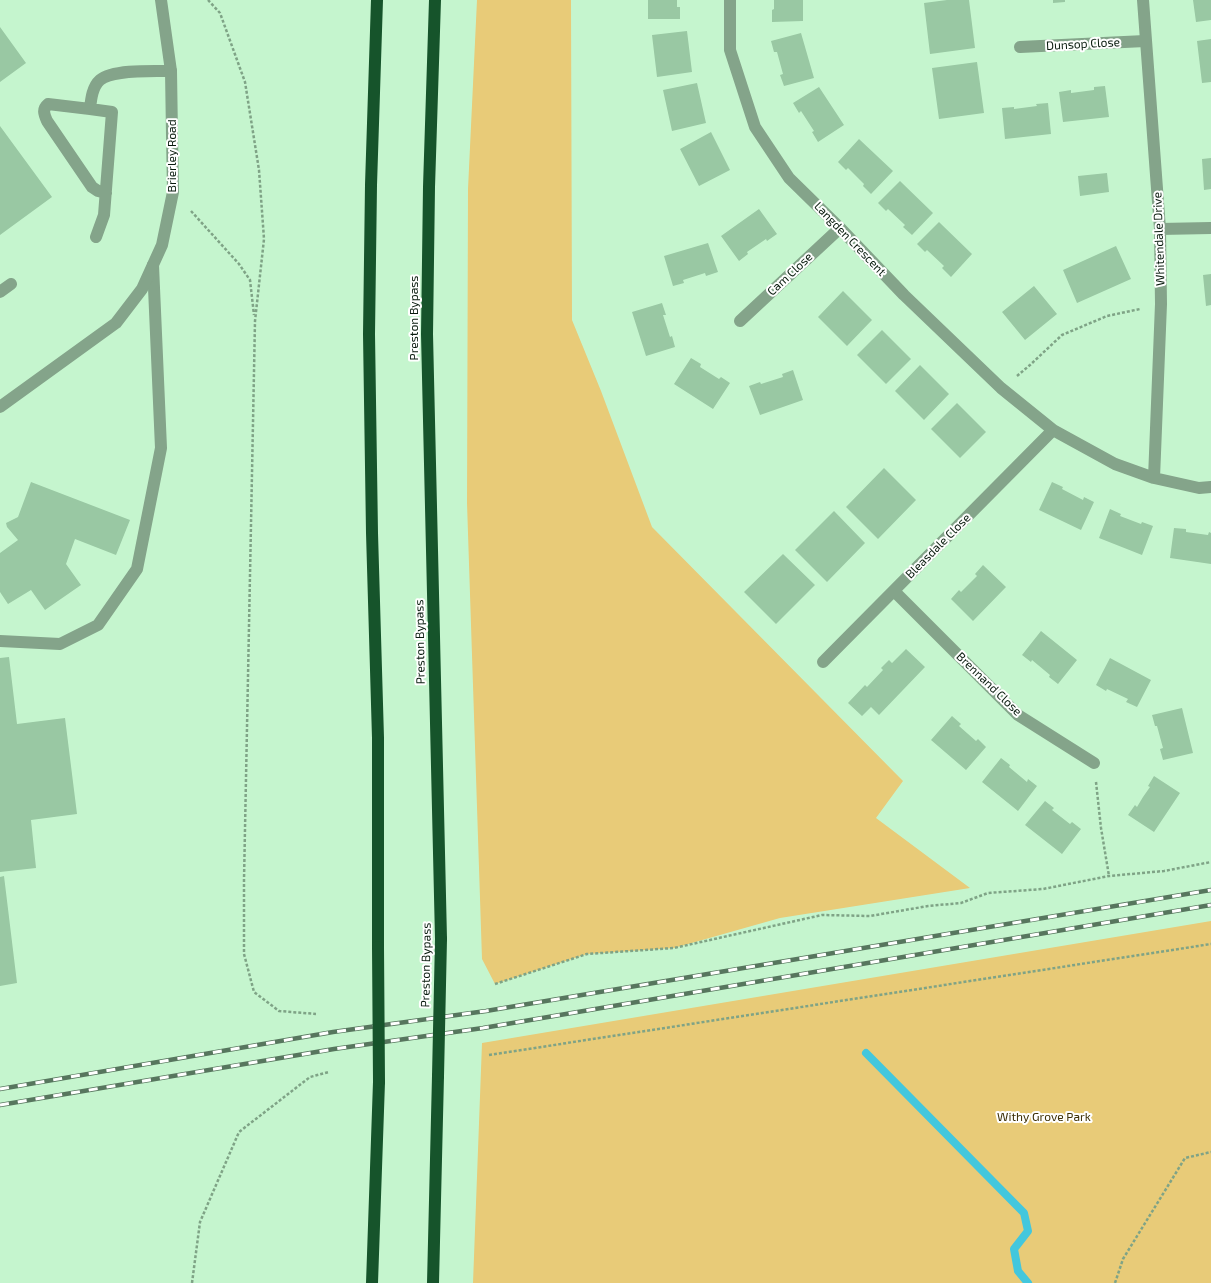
<!DOCTYPE html>
<html>
<head>
<meta charset="utf-8">
<style>
	body { margin:0 }
	canvas { display:block; background:#c5f5ce }
</style>
</head>
<body>
<canvas width="1211" height="1283"></canvas>
<script>
const g = document.querySelector('canvas').getContext('2d');
g.lineJoin = 'round';
function paint(path, color) { g.fillStyle = color; g.fill(path, 'evenodd'); }
function trace(path, color, width, dash) { g.strokeStyle = color; g.lineWidth = width; g.lineCap = dash ? 'butt' : 'round'; g.setLineDash(dash || []); g.stroke(path); }
function write(font, color, halo, rows, align = 'center') {
  g.font = font + ' "Exo 2",sans-serif'; g.lineWidth = 4; g.setLineDash([]); g.textBaseline = 'middle'; g.strokeStyle = halo; g.fillStyle = color; for (const [text, x, y, turn = 0] of rows) {
    g.save(); g.translate(x, y); g.rotate((+turn || 0) * Math.PI / 180); g.textAlign = isNaN(turn) ? turn : align; if (halo) g.strokeText(text, 0, 0); g.fillText(text, 0, 0); g.restore();
  }
}
const green = new Path2D(`
	M477,0H571L572,320L601,391L652,527L903,781L876,818L970,888L780,918L674,948L587,954L495,984L482,959L467,503L468,189Z
	M1211,921V1283H473L482,1043Z`);
const stream = new Path2D(`
	M866,1053L1024,1213L1028,1231L1014,1249L1018,1271L1028,1283`);
const building = new Path2D(`
	M648,0H677V7H680V19H648Z
	M774,0H803V21L772,22V10L774,9Z
	M947,0H969L975,48L930,54L924,3Z
	M1053,0H1065V2L1053,3Z
	M1193,0H1211V20L1196,22Z
	M0,27L26,63L0,82Z
	M687,31L692,72L657,77L652,35Z
	M801,33L814,78L784,86L780,75L783,74L777,52H774L771,41Z
	M1211,39V82L1202,83L1197,41Z
	M977,62L984,113L939,119L932,68Z
	M697,83L706,123L672,131L663,90Z
	M1105,86L1109,117L1063,122L1059,92L1071,90V93L1094,90V87Z
	M819,87L844,125L818,142L812,132L814,131L801,111L799,113L793,103Z
	M1048,103L1051,134L1005,139L1002,108L1014,107V109L1037,106L1036,104Z
	M0,126L52,197L0,235Z
	M711,132L730,170L699,186L680,149Z
	M859,139L893,171L871,194L863,186L864,184L848,168L846,170L838,162Z
	M1211,158V189L1204,190L1202,159Z
	M1107,173L1109,192L1080,196L1078,176Z
	M900,181L933,213L912,235L903,227L905,225L888,209L886,211L878,203Z
	M759,209L777,234L767,241L766,239L747,252L748,254L739,261L721,236Z
	M939,222L972,254L951,277L942,268L944,266L927,250L925,252L917,244Z
	M708,243L718,272L706,276L705,273L683,280L684,283L673,286L664,256Z
	M1116,246L1131,279L1077,303L1063,270Z
	M1211,274V305L1206,306L1203,275Z
	M1034,286L1057,314L1025,340L1002,312Z
	M843,291L872,320L847,346L818,317Z
	M662,303L666,315H663L670,337L672,336L675,347L646,356L632,312Z
	M882,330L911,359L886,384L857,355Z
	M691,358L701,364L700,367L719,379L721,377L730,383L713,409L674,384Z
	M920,365L949,394L924,420L895,391Z
	M793,370L803,400L760,415L749,386L760,382L761,384L783,377L782,374Z
	M957,403L986,432L960,458L931,429Z
	M884,468L916,500L878,539L846,507Z
	M31,482L130,520L116,555L75,539L66,564L81,585L45,610L31,590L8,604L0,592V553L18,540L7,527L6,523L18,517Z
	M1052,482L1063,487L1062,489L1083,500L1084,497L1094,502L1081,530L1039,510Z
	M1110,509L1121,514L1120,516L1141,524L1142,522L1153,526L1142,555L1099,538Z
	M834,511L865,543L827,582L795,550Z
	M1174,528L1186,529V532L1208,535L1209,532L1211,533V564L1170,558Z
	M783,554L815,585L776,624L744,592Z
	M983,565L1006,587L973,621L951,599L959,590L961,592L977,576L975,574Z
	M1041,631L1077,660L1058,684L1049,677L1050,675L1032,660L1031,662L1022,655Z
	M906,649L925,667L879,715L871,707L862,716L848,703L865,685L867,687L883,670L881,668L889,660L892,663Z
	M9,657L17,724L65,718L77,814L31,820L36,868L0,872V658Z
	M1110,658L1151,680L1137,707L1126,702L1128,699L1107,689L1106,691L1096,685Z
	M1182,708L1193,753L1163,760L1160,749L1163,748L1157,726H1155L1152,715Z
	M952,716L961,724L959,726L976,741L978,739L986,747L966,770L931,740Z
	M1001,758L1010,765L1009,767L1027,782L1028,779L1037,786L1018,811L982,782Z
	M1154,776L1180,793L1154,832L1128,815L1135,805L1137,807L1143,797L1150,787L1148,786Z
	M1045,801L1054,808L1052,810L1070,824L1072,822L1081,829L1062,854L1025,825Z
	M4,876L17,983L0,986V877Z`);
const path = new Path2D(`
	M208,0L220,13L245,82L259,170L264,239L255,321L244,880V954L254,992L279,1011L316,1014
	M191,211L239,264L250,280L254,315
	M1017,376L1030,365L1062,335L1107,316L1140,309
	M1096,782L1101,828L1109,876
	M495,984L587,954L674,948L822,915L870,916L928,906L961,903L988,893L1043,889L1109,876L1164,871L1211,862
	M489,1055L1211,944
	M192,1283L200,1222L239,1132L310,1077L329,1072
	M1115,1283L1123,1259L1185,1158L1211,1152`);
const lane = new Path2D(`
	M90,109L48,104C42,109 44,114 47,121L92,187L98,191L106,193
	M96,237L104,215L112,112L90,109C91,100 92,87 100,80C113,69 154,71 171,71
	M0,292L11,284
	M0,641L60,644L98,625L137,569L161,448L153,265`);
const street = new Path2D(`
	M730,0V50L755,127L789,178L840,228L904,295L1001,388L1053,430L1115,464L1154,478L1199,488L1211,487
	M1143,0L1160,229L1161,304L1154,478
	M1020,47L1145,41
	M1160,229L1211,228
	M740,321L840,228
	M0,407L116,323L142,289L162,245L173,192L172,135L171,71L161,0
	M894,591L1018,715L1094,763
	M823,662L1053,430`);
const highway = new Path2D(`
	M377,0L371,185L369,334L372,533L378,738V947
	M435,0L429,187L427,334L441,939
	M372,1283L379,1082
	M433,1283L438,1076`);
const rail = new Path2D(`
	M0,1089L333,1032L486,1011L1211,890
	M0,1105L334,1049L483,1028L1211,905`);
const highwayBridge = new Path2D(`
	M378,947L379,1082
	M438,1076L441,939`);
const streetNames = [
	["Dunsop Close",1083,44,-3],
	["Brierley Road",172,156,-90],
	["Langden Crescent",850,239,46],
	["Whitendale Drive",1159,239,-92],
	["Cam Close",790,274,-43],
	["Preston Bypass",414,318,-90],
	["Bleasdale Close",938,546,-45],
	["Preston Bypass",420,642,-91],
	["Brennand Close",989,684,44],
	["Preston Bypass",426,965,-89]
];
const parkNames = [
	["Withy Grove Park",1044,1117]
];
paint(green, '#e8cb78');
trace(stream, '#43c7dd', 8);
paint(building, '#99c8a3');
trace(path, '#7fa386', 2.5, [3, 2]);
trace(lane, '#84a48a', 12);
trace(street, '#84a48a', 12);
trace(highway, '#16542b', 12);
trace(rail, '#57765e', 4.5);
trace(rail, '#fff', 3, [9]);
trace(highwayBridge, '#16542b', 12);
write('12px', '#081a0d', '#fff', streetNames);
write('12px', '#3c2f06', '#fff', parkNames);
</script>
</body>
</html>
